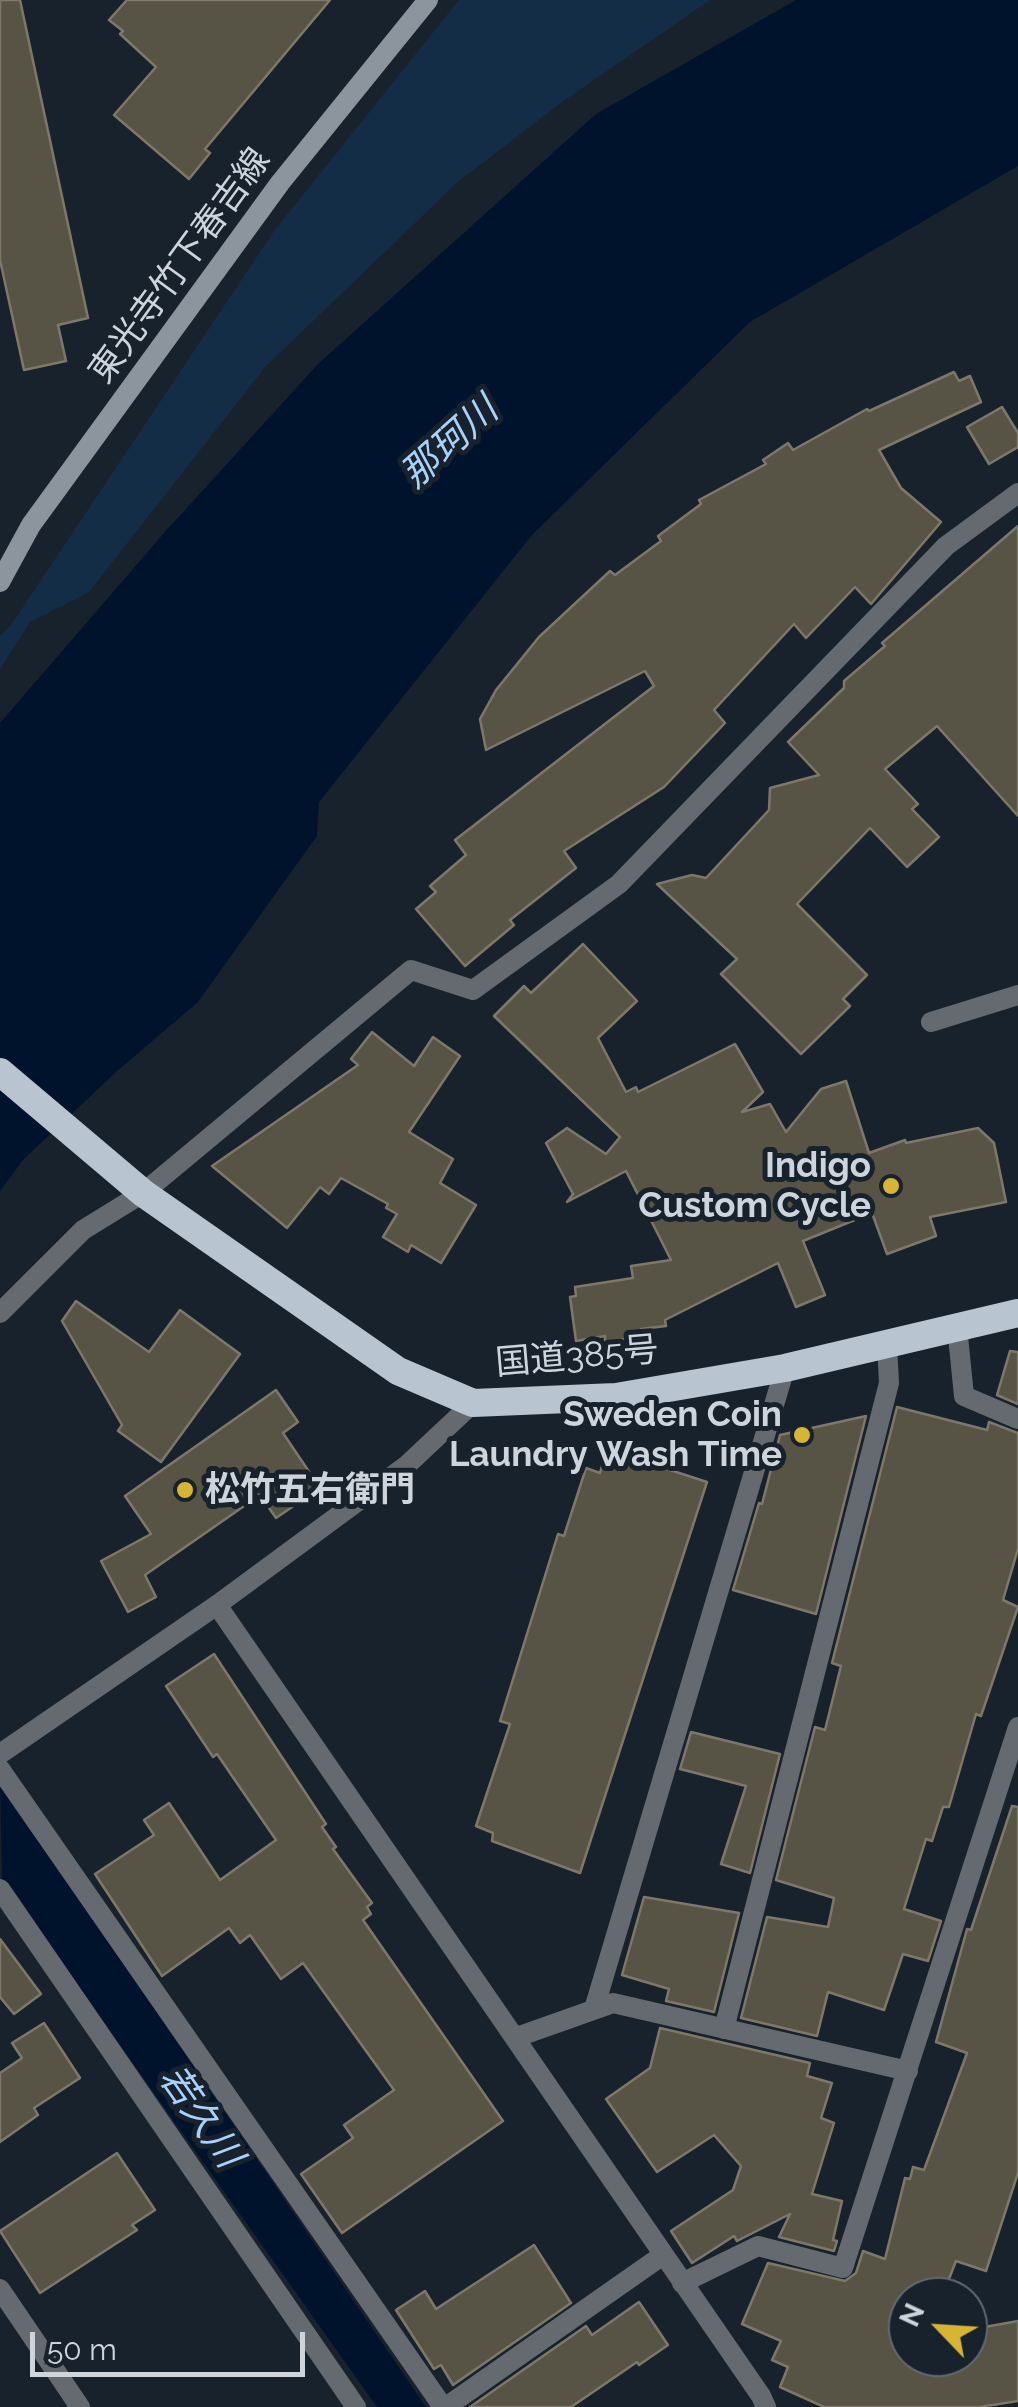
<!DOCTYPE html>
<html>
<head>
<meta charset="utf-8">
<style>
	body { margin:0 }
	#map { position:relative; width:1018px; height:2407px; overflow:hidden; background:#18222c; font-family:Raleway,sans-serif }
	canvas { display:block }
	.north { position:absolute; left:888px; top:2277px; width:100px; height:100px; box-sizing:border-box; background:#18222c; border:2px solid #616972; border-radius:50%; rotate:295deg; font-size:28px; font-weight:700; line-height:40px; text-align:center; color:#ced4db }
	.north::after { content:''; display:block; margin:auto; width:35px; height:45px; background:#d7b434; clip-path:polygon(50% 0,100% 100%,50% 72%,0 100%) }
	.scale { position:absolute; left:30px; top:2332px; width:275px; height:45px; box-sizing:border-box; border:5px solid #ced4db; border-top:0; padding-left:12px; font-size:30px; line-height:35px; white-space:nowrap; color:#ced4db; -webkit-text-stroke:8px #18222c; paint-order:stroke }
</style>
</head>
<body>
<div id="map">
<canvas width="1018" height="2407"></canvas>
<div class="north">N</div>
<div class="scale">50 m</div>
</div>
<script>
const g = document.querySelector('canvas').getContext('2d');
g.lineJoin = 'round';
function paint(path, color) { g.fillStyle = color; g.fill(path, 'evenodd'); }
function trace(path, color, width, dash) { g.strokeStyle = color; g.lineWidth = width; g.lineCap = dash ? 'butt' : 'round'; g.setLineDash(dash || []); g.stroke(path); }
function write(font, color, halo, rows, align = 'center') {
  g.font = font + ' Raleway,"Noto Sans JP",sans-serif'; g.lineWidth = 10; g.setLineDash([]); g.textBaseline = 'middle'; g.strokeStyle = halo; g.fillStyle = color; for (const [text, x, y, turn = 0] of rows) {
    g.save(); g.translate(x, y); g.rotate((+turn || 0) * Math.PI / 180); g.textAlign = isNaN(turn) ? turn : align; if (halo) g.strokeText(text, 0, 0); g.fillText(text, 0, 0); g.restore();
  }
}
const green = new Path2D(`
	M459,0H710L562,102L459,181L266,366L89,592L30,622L0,669V636L11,625L274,231Z`);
const water = new Path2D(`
	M796,0H1018V166L750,322L532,535L319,802L317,836L198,1002L116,1072L23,1160L0,1191V723L164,533L318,364L596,114Z
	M0,1781L42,1844L426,2407H377L2,1879Z`);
const building = new Path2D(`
	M0,0H20L88,318L58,325L66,361L24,370L0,260Z
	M127,0H330L205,149L210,153L189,179L114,115L156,67L120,34L123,31L109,20Z
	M954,372L959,381L970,376L981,402L879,450L901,488L941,522L871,604L855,587L806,638L794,624L714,710L725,723L664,787L564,851L576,868L510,920L514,925L465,966L416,909L436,892L430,886L466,855L455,840L654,686L645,671L486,750L480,719L496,690L539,637L610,571L615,575L661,541L658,536L701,504L699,500L766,464L763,460L788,443L793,450L867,409L869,411Z
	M1002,407L1018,433V447L989,464L967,427Z
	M1018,526V816L937,726L885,769L918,804L912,809L939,837L907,867L870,828L797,904L867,975L843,999L850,1006L801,1054L721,974L737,959L657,884L692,875L706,878L769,810L770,788L819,775L788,742L844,688V681L885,646L882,643Z
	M583,944L637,1001L598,1038L626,1092L636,1087L638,1092L735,1044L763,1092L742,1112L770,1104L786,1132L821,1089L846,1081L869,1153L905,1140L906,1143L978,1128L994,1143L1006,1202L930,1217L936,1236L887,1254L872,1213L803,1241L825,1295L796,1307L778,1263L665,1320L666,1326L641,1329L642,1337L605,1342V1336L576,1341L570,1297L576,1296L575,1287L633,1278L631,1266L671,1260L626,1171L567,1202L573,1194L546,1143L567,1128L606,1154L620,1137L494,1016L524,986L531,993Z
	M372,1032L414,1066L433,1037L460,1056L409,1132L453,1159L440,1183L476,1205L441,1263L411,1245L408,1252L383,1237L397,1214L386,1208L388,1204L341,1178L329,1194L320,1187L287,1228L212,1166L358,1065L351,1059Z
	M76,1301L149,1352L180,1310L240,1354L161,1462L118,1431L122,1425L62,1321Z
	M1010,1351L1018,1352V1404L997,1395Z
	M276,1390L298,1422L283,1433L320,1488L276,1518L260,1495L145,1575L156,1597L128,1612L101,1561L151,1534L125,1496Z
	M897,1407L987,1430L989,1422L1018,1433V1549L1003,1600L1018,1607L981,1716L976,1714L949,1807H943L932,1841L926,1839L904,1909L941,1921L928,1961L903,1954L884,2010L828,1992L817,2036L741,2018L767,1917L828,1927L834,1898L776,1880L815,1727L825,1730L841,1666L832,1663Z
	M866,1416L816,1614L733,1590L759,1503L762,1504L780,1435Z
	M627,1456L707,1482L580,1873L492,1841L493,1833L476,1826L510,1724L500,1721L558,1534L564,1536L586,1468L600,1473L604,1458L624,1465Z
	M214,1654L326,1824L322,1827L336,1847L333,1849L372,1903L367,1907L371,1914L363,1920L503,2121L342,2233L301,2174L353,2138L344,2125L394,2090L303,1963L281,1979L250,1935L240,1943L229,1928L162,1976L95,1874L154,1835L144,1820L169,1803L220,1880L276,1840L217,1754L213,1757L166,1686Z
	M691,1732L780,1754L750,1873L721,1864L746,1786L680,1769Z
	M1012,1806L1018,1807V2173L986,2271L956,2261L942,2297H908V2357H968V2330L1018,2321V2401L980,2407H824L780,2387L788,2367L772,2360L781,2341L742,2324L768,2263L845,2281L856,2273L863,2251L885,2259L905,2178L910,2179L913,2167L924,2170L967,2053L936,2042L967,1929L971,1930Z
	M644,1897L739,1913L714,2012L666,2001L669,1989L622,1975Z
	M0,1939L41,1994L14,2014L0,1997Z
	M44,2023L80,2078L34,2108L38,2115L0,2142V2073L22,2058L12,2043Z
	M660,2028L810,2063L807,2076L832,2083L821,2118L834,2123L812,2194L842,2201L833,2240L837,2241L834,2251L779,2237L790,2214L737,2241L734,2236L692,2263L671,2231L733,2190L741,2166L714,2135L657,2172L606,2099L650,2068Z
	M117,2153L155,2210L132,2225L137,2230L40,2293L0,2231Z
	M534,2245L571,2303L453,2385L441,2365L434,2369L396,2310L425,2291L436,2309Z
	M639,2302L668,2345L639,2365L637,2362L571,2407H470L586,2326L592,2335Z`);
const pedestrian = new Path2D(`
	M0,1313L83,1230L143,1193`);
const minor = new Path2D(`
	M931,1022L1018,995
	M143,1193L411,970L473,990L619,884L946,546L1018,493
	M957,1326L964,1396L1018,1419
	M217,1605L761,2396L766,2407
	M0,1769L443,2407
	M0,1889L356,2407
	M594,2009L785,1368
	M724,2029L889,1383L887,1345
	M517,2037L613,2003L908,2071
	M682,2283L758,2246L843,2268L1018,1727
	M0,2289L80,2407
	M446,2407L663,2255`);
const tertiary = new Path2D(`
	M0,1754L217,1605L407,1465L473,1403`);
const secondary = new Path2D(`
	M0,582L31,525L280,183L428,0`);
const trunk = new Path2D(`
	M0,1072L143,1193L398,1371L473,1403L616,1397L785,1368L1018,1313`);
const markers = [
	[891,1186,10,"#d7b434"],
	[802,1435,10,"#d7b434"],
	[185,1490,10,"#d7b434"]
];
const streetNames = [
	["東光寺竹下春吉線",180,266,-54],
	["国道385号",577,1357,-5]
];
const poiNames = [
	["Indigo",871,1166],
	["Custom Cycle",871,1206],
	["Sweden Coin",782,1415],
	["Laundry Wash Time",782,1455],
	["松竹五右衛門",205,1490,"left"]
];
const waterNames = [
	["那珂川",450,443,-42],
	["若久川",200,2117,55]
];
paint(green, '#132d46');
paint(water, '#00132d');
paint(building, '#585445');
trace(building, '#7d7869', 2.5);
trace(pedestrian, '#656a70', 20);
trace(minor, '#656a70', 20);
trace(tertiary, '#656a70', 20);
trace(secondary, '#8c949d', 20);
trace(trunk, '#b8c4d0', 28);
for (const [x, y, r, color] of markers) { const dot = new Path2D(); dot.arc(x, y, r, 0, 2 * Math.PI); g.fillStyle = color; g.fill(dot); trace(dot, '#18222c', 4); }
write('35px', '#ced4db', '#18222c', streetNames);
write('bold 35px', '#ced4db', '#18222c', poiNames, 'right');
write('italic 38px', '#a8d1fb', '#18222c', waterNames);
</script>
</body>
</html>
